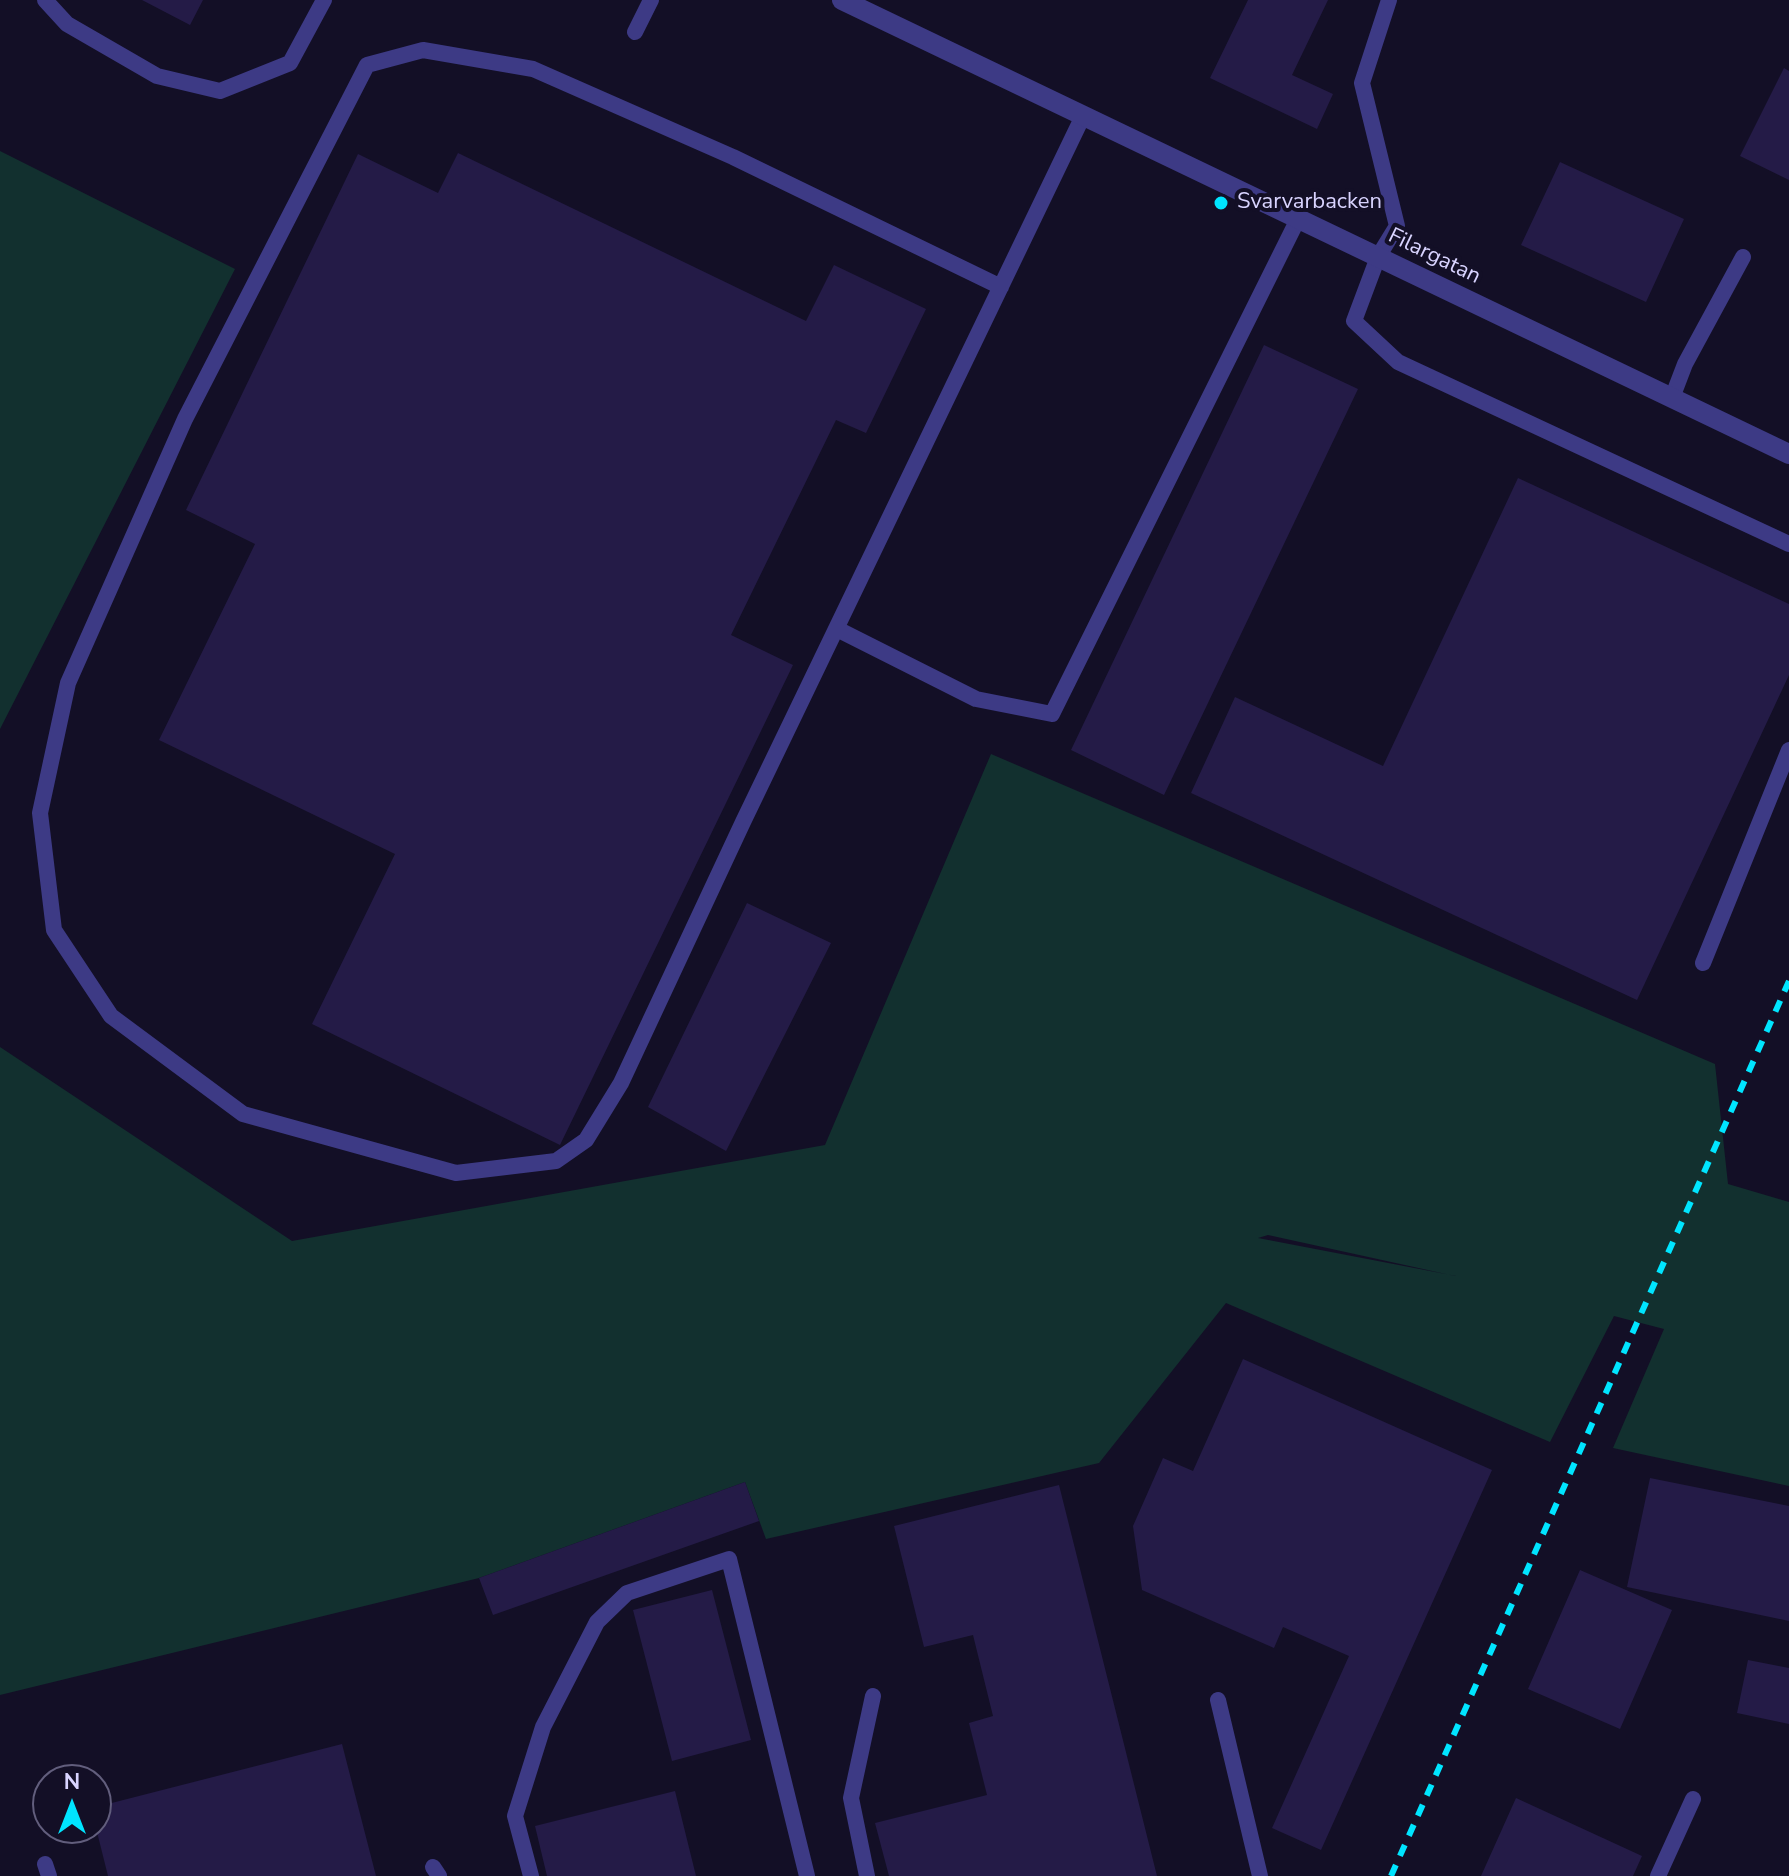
<!DOCTYPE html>
<html>
<head>
<meta charset="utf-8">
<style>
	body { margin:0 }
	#map { position:relative; width:1789px; height:1876px; overflow:hidden; background:#130f26; font-family:"Nunito Sans",sans-serif }
	canvas { display:block }
	.north { position:absolute; left:32px; top:1764px; width:80px; height:80px; box-sizing:border-box; background:#130f26; border:2px solid #625e7d; border-radius:50%; rotate:0deg; font-size:22px; font-weight:700; line-height:32px; text-align:center; color:#d9d4ff }
	.north::after { content:''; display:block; margin:auto; width:28px; height:36px; background:#00e5ff; clip-path:polygon(50% 0,100% 100%,50% 72%,0 100%) }
</style>
</head>
<body>
<div id="map">
<canvas width="1789" height="1876"></canvas>
<div class="north">N</div>
</div>
<script>
const g = document.querySelector('canvas').getContext('2d');
g.lineJoin = 'round';
function paint(path, color) { g.fillStyle = color; g.fill(path, 'evenodd'); }
function trace(path, color, width, dash) { g.strokeStyle = color; g.lineWidth = width; g.lineCap = dash ? 'butt' : 'round'; g.setLineDash(dash || []); g.stroke(path); }
function write(font, color, halo, rows, align = 'center') {
  g.font = font + ' "Nunito Sans",sans-serif'; g.lineWidth = 8; g.setLineDash([]); g.textBaseline = 'middle'; g.strokeStyle = halo; g.fillStyle = color; for (const [text, x, y, turn = 0] of rows) {
    g.save(); g.translate(x, y); g.rotate((+turn || 0) * Math.PI / 180); g.textAlign = isNaN(turn) ? turn : align; if (halo) g.strokeText(text, 0, 0); g.fillText(text, 0, 0); g.restore();
  }
}
const green = new Path2D(`
	M0,151L235,269L0,729Z
	M991,754L1715,1064L1728,1184L1789,1202V1486L1613,1448L1664,1329L1614,1316L1550,1442L1226,1303L1099,1463L766,1539L745,1482L479,1578L0,1695V1047L292,1241L825,1145ZM1268,1235L1455,1276H1456L1258,1238Z`);
const building = new Path2D(`
	M142,0H203L190,25Z
	M1248,0H1328L1292,75L1333,94L1317,129L1210,78Z
	M1784,68L1789,71V180L1740,156Z
	M458,153L806,321L834,265L926,309L866,433L836,420L731,635L793,665L560,1145L312,1024L395,854L159,740L255,544L186,510L358,154L438,193Z
	M1560,162L1684,219L1646,302L1521,245Z
	M1264,345L1358,389L1164,795L1071,750Z
	M1518,478L1789,604V675L1637,1000L1191,793L1235,697L1383,766Z
	M747,903L831,943L726,1151L648,1107Z
	M1243,1359L1492,1470L1321,1850L1272,1828L1349,1656L1283,1627L1274,1648L1142,1590L1133,1526L1163,1458L1193,1471Z
	M1650,1478L1789,1506V1621L1627,1587Z
	M745,1482L759,1521L493,1615L479,1578Z
	M1059,1485L1157,1876H889L875,1823L987,1795L969,1723L993,1716L973,1635L924,1647L894,1526Z
	M1580,1570L1672,1610L1620,1729L1528,1689Z
	M712,1590L751,1740L672,1761L633,1610Z
	M1748,1660L1789,1668V1724L1737,1713Z
	M342,1744L376,1876H108L96,1828V1807Z
	M675,1791L696,1876H547L535,1826Z
	M1516,1798L1642,1856L1633,1876H1481Z`);
const lane = new Path2D(`
	M45,0L67,24L157,76L220,91L290,63L324,0
	M1389,0L1362,83L1397,226L1378,257L1354,321L1398,362L1789,544
	M635,32L651,0
	M1001,287L733,157L533,69L423,50L367,65L185,419L68,683L40,813L54,930L111,1016L243,1114L456,1173L556,1161L586,1140L621,1083L743,822L1083,116
	M1672,398L1685,364L1743,257
	M837,629L976,699L1052,714L1298,219
	M1703,963L1789,750
	M1218,1700L1260,1876
	M45,1864L49,1876
	M433,1867L439,1876
	M531,1876L515,1816L543,1727L597,1622L627,1593L729,1559L807,1876
	M867,1876L851,1798L873,1696
	M1658,1876L1693,1799`);
const street = new Path2D(`
	M842,0L1789,454`);
const rail = new Path2D(`
	M1391,1876L1789,981`);
const markers = [
	[1221,203,8,"#00e5ff"]
];
const poiNames = [
	["Svarvarbacken",1237,203]
];
const streetNames = [
	["Filargatan",1434,257,26]
];
paint(green, '#12302f');
paint(building, '#241b47');
trace(lane, '#3d3a85', 16);
trace(street, '#3d3a85', 20);
trace(rail, '#00e5ff', 6, [12, 10]);
for (const [x, y, r, color] of markers) { const dot = new Path2D(); dot.arc(x, y, r, 0, 2 * Math.PI); g.fillStyle = color; g.fill(dot); trace(dot, '#130f26', 3); }
write('22px', '#d9d4ff', '#130f26', poiNames, 'left');
write('22px', '#d9d4ff', '#130f26', streetNames);
</script>
</body>
</html>
